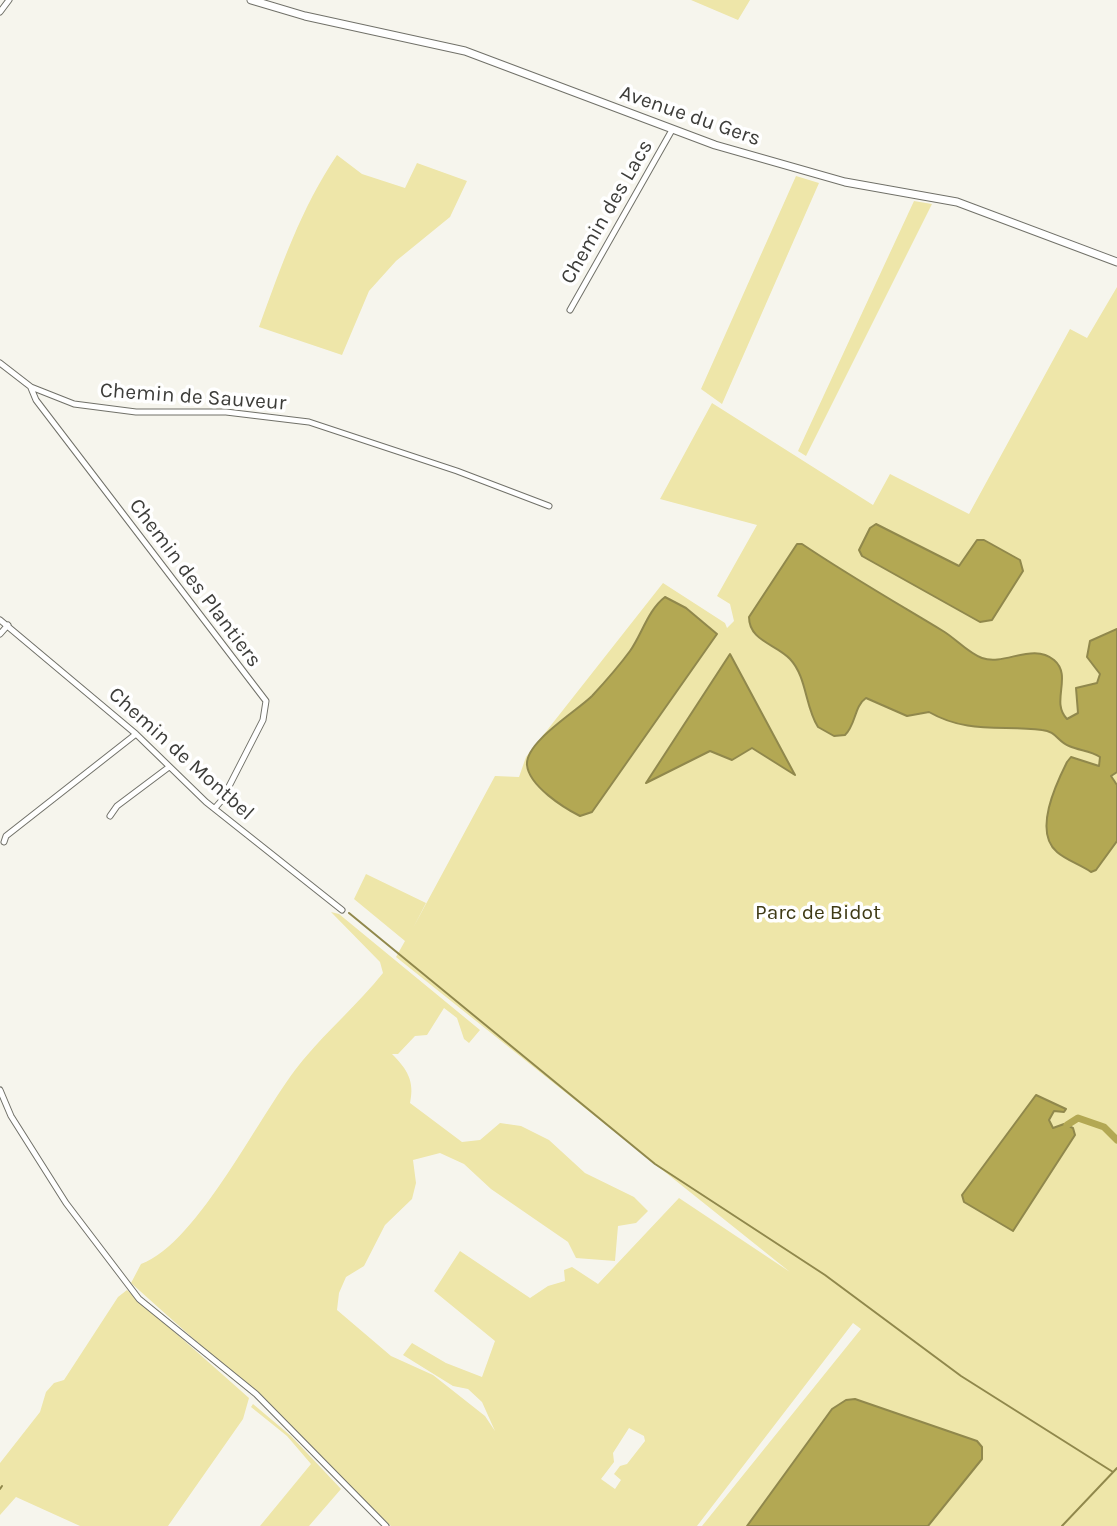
<!DOCTYPE html>
<html>
<head>
<meta charset="utf-8">
<style>
	body { margin:0 }
	canvas { display:block; background:#f6f5ed }
</style>
</head>
<body>
<canvas width="1117" height="1526"></canvas>
<script>
const g = document.querySelector('canvas').getContext('2d');
g.lineJoin = 'round';
function paint(path, color) { g.fillStyle = color; g.fill(path, 'evenodd'); }
function trace(path, color, width, dash) { g.strokeStyle = color; g.lineWidth = width; g.lineCap = dash ? 'butt' : 'round'; g.setLineDash(dash || []); g.stroke(path); }
function write(font, color, halo, rows, align = 'center') {
  g.font = font + ' Karla,sans-serif'; g.lineWidth = 7; g.setLineDash([]); g.textBaseline = 'middle'; g.strokeStyle = halo; g.fillStyle = color; for (const [text, x, y, turn = 0] of rows) {
    g.save(); g.translate(x, y); g.rotate((+turn || 0) * Math.PI / 180); g.textAlign = isNaN(turn) ? turn : align; if (halo) g.strokeText(text, 0, 0); g.fillText(text, 0, 0); g.restore();
  }
}
const green = new Path2D(`
	M691,0H750L738,20Z
	M337,155L362,174L405,188L417,163L467,181L450,217L396,261L369,291L342,355L259,327C281,267 301,208 337,155Z
	M796,176L819,183L722,404L701,389Z
	M914,201L932,204L806,456L798,451Z
	M1117,287V1526H702L861,1329L853,1323L697,1526H391L243,1383L131,1283L141,1264C199,1243 261,1110 303,1060C328,1030 358,1004 383,973L380,962L331,912L339,914L480,1030L469,1043L464,1039L457,1018L444,1008L427,1035L415,1036L398,1054H392C407,1069 415,1081 410,1103L462,1142L480,1140L500,1123L521,1126L549,1140L585,1173L634,1197L648,1211L636,1223L618,1226L615,1261L576,1258L568,1242L491,1189L464,1164L440,1153L413,1160L416,1183L412,1199L385,1225L364,1266L346,1277L339,1293L337,1310L391,1356L433,1375L485,1416L495,1431L482,1402L468,1389L453,1386L403,1355L412,1343L446,1363L482,1377L495,1341L434,1291L460,1251L530,1298L548,1286L565,1281L564,1270L572,1267L598,1284L679,1198L790,1272L396,957L405,941L354,899L366,874L426,903L413,928L495,776L519,777L526,757L663,583L725,623L727,628L734,621L730,604L717,596L757,525L660,499L712,403L873,505L890,474L969,514L1070,329L1087,338ZM629,1428L644,1436L645,1441L627,1464L620,1466L614,1474L621,1480L615,1489L601,1479L614,1462L613,1453Z
	M127,1290L249,1398L243,1419L168,1526H80L16,1497L0,1515V1463L40,1412L46,1392L54,1383L64,1380L118,1297Z
	M253,1404L291,1436L341,1489L309,1526H260L311,1464L287,1436L251,1407Z`);
const water = new Path2D(`
	M876,524L959,566L977,540H984L1020,560L1023,571L992,620L980,622L862,556L859,550L870,528Z
	M797,544H802C848,575 895,602 943,631C955,638 968,653 982,658C1005,666 1033,642 1054,660C1073,676 1050,702 1067,719L1078,713L1076,688L1097,683L1100,674L1087,657L1090,641L1117,629V772L1111,776L1117,785V841L1096,870L1091,872C1081,865 1066,860 1057,852C1033,832 1056,784 1067,762L1071,757L1099,766L1100,757C1090,750 1080,751 1069,746C1058,742 1056,731 1042,730C1002,725 967,734 929,712L907,716L866,698C854,706 856,725 845,735L834,736L818,727C805,707 807,677 790,659C776,644 749,641 749,617Z
	M665,597L686,608L717,634L592,812L580,816C564,808 529,786 527,765C525,742 577,711 592,696C604,683 619,666 630,651C642,634 648,610 665,597Z
	M730,654L795,775L752,748L732,760L710,751L646,783Z
	M1036,1095L1066,1109L1064,1112L1054,1111L1049,1120L1053,1128L1064,1124L1073,1128L1075,1135L1013,1231L964,1202L962,1195Z
	M855,1399L977,1441L982,1447V1459L928,1526H747L832,1409L846,1400Z`);
const stream = new Path2D(`
	M349,913L655,1164L825,1275L961,1376L1113,1472
	M0,1489L2,1486
	M1062,1526L1117,1468`);
const canal = new Path2D(`
	M1067,1125L1078,1118L1104,1127L1117,1140`);
const minor = new Path2D(`
	M0,12L9,0
	M570,310L672,130
	M0,363L31,387L74,404L136,412H226L309,422L457,471L549,506
	M31,388L36,400L266,701L263,720L222,800L215,808
	M0,620L136,734L206,802L342,910
	M0,634L8,625
	M110,816L117,806L169,767
	M4,842L6,836L136,734
	M0,1090L11,1116L66,1203L139,1299L256,1394L386,1526`);
const secondary = new Path2D(`
	M251,0L305,16L465,51L715,145L845,182L957,202L1117,262`);
const streetNames = [
	["Avenue du Gers",690,116,19],
	["Chemin des Lacs",607,212,-60],
	["Chemin de Sauveur",193,397,4],
	["Chemin des Plantiers",195,583,53],
	["Chemin de Montbel",181,754,42]
];
const parkNames = [
	["Parc de Bidot",818,913]
];
paint(green, '#eee6a9');
paint(water, '#b3a853');
trace(water, '#90884c', 2);
trace(stream, '#90884c', 2);
trace(canal, '#b3a853', 7);
trace(minor, '#717169', 7);
trace(secondary, '#717169', 9);
trace(minor, '#fff', 5);
trace(secondary, '#fff', 7);
write('21px', '#3d3d3a', '#fff', streetNames);
write('21px', '#3f3a15', '#fff', parkNames);
</script>
</body>
</html>
